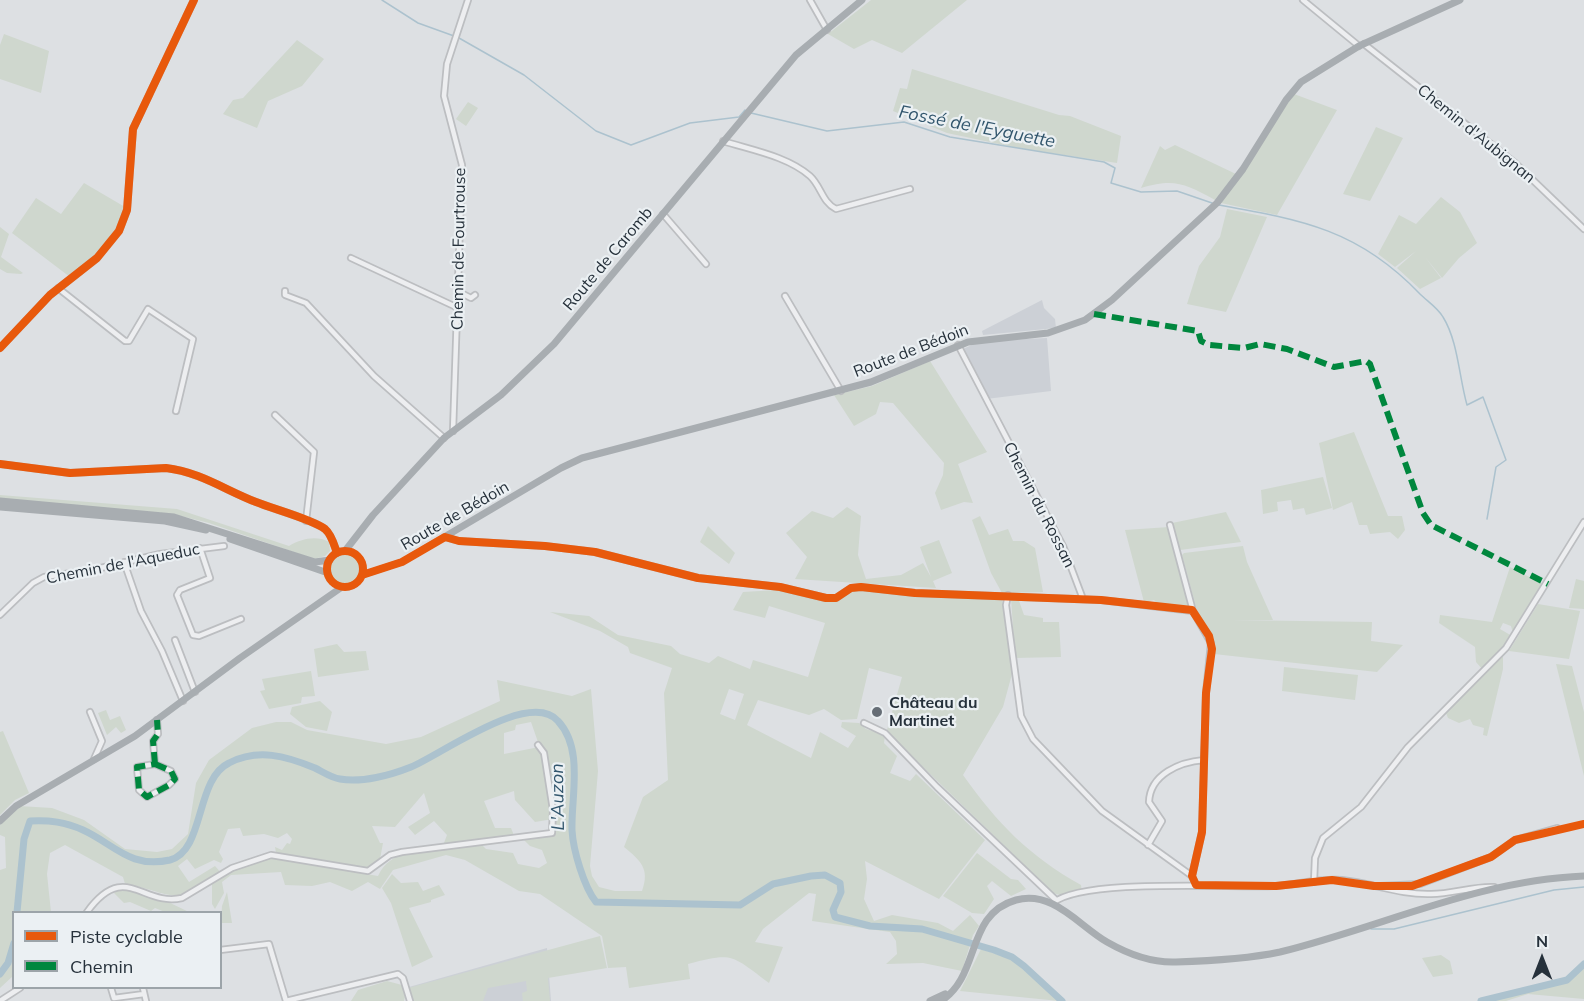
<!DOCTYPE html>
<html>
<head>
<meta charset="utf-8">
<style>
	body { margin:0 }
	#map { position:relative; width:1584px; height:1001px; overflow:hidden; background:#dde0e3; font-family:Mulish,sans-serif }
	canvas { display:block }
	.legend { position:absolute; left:12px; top:911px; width:210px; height:78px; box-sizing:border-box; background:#ebf0f3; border:2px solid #9ca4a9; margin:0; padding:8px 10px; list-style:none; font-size:18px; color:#26313b }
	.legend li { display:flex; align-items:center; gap:12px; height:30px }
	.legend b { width:30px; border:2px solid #9ca4a9 }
	.north { position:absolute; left:1512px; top:929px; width:60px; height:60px; -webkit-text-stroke:4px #ebf0f3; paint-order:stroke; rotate:0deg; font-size:16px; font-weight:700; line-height:24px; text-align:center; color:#26313b }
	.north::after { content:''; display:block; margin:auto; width:21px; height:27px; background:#26313b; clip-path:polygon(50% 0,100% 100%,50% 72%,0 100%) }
</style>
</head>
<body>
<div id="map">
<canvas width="1584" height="1001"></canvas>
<ul class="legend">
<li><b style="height:8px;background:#e8590c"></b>Piste cyclable</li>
<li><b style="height:8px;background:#00873e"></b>Chemin</li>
</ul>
<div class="north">N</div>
</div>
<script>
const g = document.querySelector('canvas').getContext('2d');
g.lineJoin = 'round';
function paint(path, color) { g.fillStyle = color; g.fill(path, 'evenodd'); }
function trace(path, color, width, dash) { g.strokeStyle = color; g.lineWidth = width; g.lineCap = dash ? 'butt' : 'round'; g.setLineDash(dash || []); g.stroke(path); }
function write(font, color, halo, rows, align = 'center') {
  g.font = font + ' Mulish,sans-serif'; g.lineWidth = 4.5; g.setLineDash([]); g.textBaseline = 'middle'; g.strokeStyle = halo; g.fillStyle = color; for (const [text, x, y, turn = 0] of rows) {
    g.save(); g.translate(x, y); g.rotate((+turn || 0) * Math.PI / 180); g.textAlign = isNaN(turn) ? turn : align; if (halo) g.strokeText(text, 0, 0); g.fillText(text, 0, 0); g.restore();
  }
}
const built = new Path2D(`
	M1042,300L1044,308L1055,319L1056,328L983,335L982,331Z
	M1047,338L1051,391L986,399L963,349L974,344L1004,340Z
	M547,948L551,1001H413L409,987Z`);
const green = new Path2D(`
	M871,0H967L902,53L872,40L854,49L828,34Z
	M4,34L49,51L41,93L0,79V45Z
	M297,40L324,59L302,86L268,101L257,128L223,114L233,100L243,98Z
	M912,69L1059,115L1070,116L1121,136L1117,163L1018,148L947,133L893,111L900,88L907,89Z
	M1294,94L1337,110L1277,215L1221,203Z
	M468,102L478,108L466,126L456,119Z
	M1376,127L1403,138L1370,201L1343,194Z
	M1175,145L1236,174L1215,200C1185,184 1175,178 1141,188L1160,146L1165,150Z
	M84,183L125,207C117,239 95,258 70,277L12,233L36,198L61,214Z
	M1441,197L1460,212L1477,243L1459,258L1442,278L1425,257L1441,278L1420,289L1397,268L1416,251L1395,267L1378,254L1399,215L1416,224Z
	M1227,209L1267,217L1226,312L1187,304L1199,266L1220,237Z
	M0,227L9,234L1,257L23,273L21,274L7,273L0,269Z
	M930,361L987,452L958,464L973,503L964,502L941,510L935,493L943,475L944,463L893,403L880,402L876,414L854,426L834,395L872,386Z
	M1354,432L1388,516H1402L1405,530L1398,539L1390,532L1370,534L1367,525H1359L1352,502L1333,510L1319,443Z
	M1323,477L1332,508L1306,515L1304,508L1293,510L1291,500L1277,502L1278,511L1263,514L1261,490Z
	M0,495L177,509L289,546C301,539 316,535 329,542L330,551L325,556L314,559L209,523L173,514L0,499Z
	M847,507L861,516L858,555L866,579L901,575L923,563L931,577L920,547L939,540L952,573L933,581L936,588L795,579L807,557L786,533L812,511L833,518Z
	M1226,512L1241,542L1180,550L1172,523Z
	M980,516L989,535L1008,529L1013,541H1024L1035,548L1043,592L1002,593L991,573L972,520Z
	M708,526L735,553L729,564L700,542Z
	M1169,527L1189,606L1186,608L1159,605L1154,600L1144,602L1125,530Z
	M1243,546L1247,562L1273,620H1232L1372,622L1371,641L1403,645L1377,672L1214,654L1210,634L1199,618L1182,555L1184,553Z
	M330 569a15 15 0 1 1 30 0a15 15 0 1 1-30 0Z
	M1510,567L1545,585L1513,633L1511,626L1503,623L1500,629L1512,636L1483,670L1476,662L1475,647L1439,623L1440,615L1492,622Z
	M1576,579L1584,581V609L1569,608Z
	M777,590L836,602L856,590L935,597L1002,598L1012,674L1003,707L963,775C997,823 1029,856 1081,885L1082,892L1063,896L1053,893L890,735L887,730L902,677L869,668L857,719L841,720L824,709L809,715L758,700L747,725L811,758L820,732L848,748L856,736L841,727L842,722L859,723L866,729L885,735L884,743L897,756L890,773L910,781L916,774L985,840L939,899L865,861L867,879L864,899L874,921L892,915L938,923L953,931L970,915L979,926L973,935L962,971L923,963L886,964L897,954L896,941L890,932L812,921L816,894L809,893L763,929L755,942L783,947L769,983C731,955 734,952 688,964L690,979L629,988L626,967L608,968L602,936L540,894L519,891L465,860L446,855L393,870L380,889L368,882L352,891L330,882L312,886L285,885L281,872L231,875L222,882L224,893L215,909L212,904V882C171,907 165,890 125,884L123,877L65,845L50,853L47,874L51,912H14L13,976L0,988V870L6,868L5,837L0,835V825L19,806L52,808L84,820L125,849L157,852L172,849L188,834L196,783L209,760L252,728L276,722H291L307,730L386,744L421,737L500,701L497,680L572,696L591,689L598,771L590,866L592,876L599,887L615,891H642C650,869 641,861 624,847L643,797L668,780L664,693L672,668L630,653L628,647L600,631L550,612L589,616L618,635L671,646L680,654L709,663L718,656L750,669L753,660L808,677L825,623L769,606L765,618L733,610L743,592ZM729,689L744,694L735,720L720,714ZM531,722L539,745L546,753L555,809L553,834L523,839L530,846L542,850L547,863L539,868L518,864L513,853L486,849L478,841L515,838L511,828H495L484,801L514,791L515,800L535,822L553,819L543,753L539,747L504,754V733L515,730L516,725ZM424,793L430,813L408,827L415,835L434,821L447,835L442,848C417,852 390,850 378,876L266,857L223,875L215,866L189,882L178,866L187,859L195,869L214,860L221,863L223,859L219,852L228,829L240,828L243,836L264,834L278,838L287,833L292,839L290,844L287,843L282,850L275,847L276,853L367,868L380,859L383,843H380L372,826L395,827Z
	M1011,598H1018L1024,615L1043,618V622H1059L1061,657L1015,658Z
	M1538,604L1580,611L1569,659L1509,651Z
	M337,644L344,652L366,651L369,670L318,677L314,649Z
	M1503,656V669L1487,736L1483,735L1484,728L1473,725L1470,719L1459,723L1448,718L1446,713Z
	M1556,664L1572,666L1584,712V776Z
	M1284,667L1358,675L1355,700L1282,691Z
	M311,671L315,696L302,697L301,703L269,709L260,691L265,690L262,679Z
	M320,701L332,712L327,731L306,727L290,714L292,707Z
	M106,710L110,720L120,716L126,730L121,733L116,727L107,735L98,713Z
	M3,731L29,793L15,800L0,815V732Z
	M977,853L1011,879L1018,880L1026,889L1011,896L992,881L987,886L994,899L984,914L972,913L943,896Z
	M392,874L401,883L418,882L423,891L439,885L445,895L431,900V902L409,908L433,957L412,967L391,903L382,888Z
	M123,887L166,901L189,912H165L155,908L151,911L130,902L124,903L114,893Z
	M227,892L232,923H221L222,906Z
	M600,936L607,968L548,978L550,1001H523L522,993L527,991L526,981L488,988L483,1001H412L408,988Z
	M981,949L1011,959L1059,1001L960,991Z
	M1441,955L1450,961L1453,974L1433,977L1422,958Z
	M1584,967V999L1528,994L1506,1001H1485L1567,981Z
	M387,981L402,985L405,997L404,1001H351L358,990Z`);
const stream = new Path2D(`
	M382,0L418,23L454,36
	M459,38L524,75L596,131L631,145L690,123L739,117L745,110
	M751,113L827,131L904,122L950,137L1104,162L1115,168L1111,183L1141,192L1177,191L1212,203
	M1219,205C1303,220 1359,230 1420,294C1427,301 1438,308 1443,317C1458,341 1459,377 1467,405L1483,397L1506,460L1496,467L1487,519
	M1371,929H1394L1554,890L1584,887`);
const river = new Path2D(`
	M17,912L24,839L30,821C50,820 65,822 83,830C114,844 130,869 170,860C205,851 195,779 229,763C258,748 286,756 315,768C323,772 332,778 340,779C362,783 391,775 411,767C442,754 530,689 558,721C584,749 571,796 572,830C573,850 584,887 596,902L740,905L773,884L811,876L825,875L840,883L841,892L833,910L835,917L870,926L922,929L994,950L1012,957L1024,966L1062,1001
	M0,974L8,963L14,943
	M1481,1001L1567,980L1584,964`);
const minor = new Path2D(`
	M810,0L827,30
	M1303,0L1359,46
	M1364,44L1515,163L1584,229
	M723,141C751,150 787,156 810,176C821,186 822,202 836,209L910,189
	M663,214L706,264
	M351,258L456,307
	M58,288L125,341H129L148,309L193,339L176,411
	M285,291V295L306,303L374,376L444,438
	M457,291L471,298L475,295
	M785,296L841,391
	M958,345L1063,546L1083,599
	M0,348L50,295L97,258L119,231L127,210L133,129L194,0
	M275,415L314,452L306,521
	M453,431L462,165L444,96L447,64L468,0
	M0,464L70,473L166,468C200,472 225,490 256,502C273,509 312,519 325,529C332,535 334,545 337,553
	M1170,525L1193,611L1211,643L1206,693L1202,832L1192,876
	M445,537L459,541L545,546L595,552L698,578L780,587L826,598H836L851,588L861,587L915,593L1101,600L1193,611
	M200,548L210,578L180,590L177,595L193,635L199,636L241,619
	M124,562L141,611L162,651L183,701
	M1008,595L1006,605L1021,716L1033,739L1102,811L1192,876L1196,885
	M0,615L33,583L44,577L92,570L160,554L224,546
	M175,640L195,692
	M90,712L102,741L94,759
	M864,723L885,733L937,787L1056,900
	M155,764L171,771L175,779L169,785L147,797L139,790L137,767Z
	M155,764L153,741L158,734L157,720
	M1148,845L1162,821L1149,802C1150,774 1180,762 1204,760
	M1314,882L1315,858L1323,838L1361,807L1408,747L1506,648L1584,522
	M1380,886L1420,884L1491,857L1515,840L1557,828
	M1053,903C1083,878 1230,888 1274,886C1296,885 1319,878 1342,880C1372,883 1400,895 1431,894C1453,894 1473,886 1494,887
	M87,912C125,860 142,907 182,898L232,868L271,855L368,871L390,855L402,852L552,833L553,810L544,753L538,745
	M220,950L269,944L286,1001
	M111,988L114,998L144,994
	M143,988L146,1001
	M0,1001L20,988
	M286,1001L398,974L403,978L410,1001`);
const secondary = new Path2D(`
	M0,501L174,517L315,562L330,560
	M0,507L165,521L206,530
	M230,539L328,573
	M345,551L373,515L444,438L501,395L554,344L796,55L862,0
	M327 569a18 18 0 1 1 36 0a18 18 0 1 1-36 0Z
	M362,575L402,562L561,468L582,458L871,382L968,342L1048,333L1085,320L1112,300L1217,203L1243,169L1286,100L1301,82L1359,46L1460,0
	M0,821L16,806L135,736L240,658L342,587
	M930,1001L945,994
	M941,1001C981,976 965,914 1016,900C1053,890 1078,925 1107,942C1128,954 1152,963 1176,962C1210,961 1247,959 1280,952C1382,927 1478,880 1584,876`);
const quiet = new Path2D(`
	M1094,314L1198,331L1201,341L1209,345L1244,348L1260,344L1287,349L1334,367L1366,361L1370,364L1423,513L1431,525L1548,584
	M155,764L171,771L175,779L169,785L147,797L139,790L137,767Z
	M155,764L153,741L158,734L157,720`);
const cycleway = new Path2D(`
	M0,348L50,295L97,258L119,231L127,210L133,129L194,0
	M0,464L70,473L166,468C200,472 225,490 256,502C273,509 312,519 325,529C332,535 334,545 337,553
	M327 569a18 18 0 1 1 36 0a18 18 0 1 1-36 0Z
	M362,575L402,562L445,537L459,541L545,546L595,552L698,578L780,587L826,598H836L851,588L861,587L915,593L1101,600L1192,610L1209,636L1212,649L1206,693L1202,832L1192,876L1196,885L1276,886L1332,880L1374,886H1412L1491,857L1515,840L1584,824`);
const markers = [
	[877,712,6,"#666e76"]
];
const streetNames = [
	["Chemin d'Aubignan",1476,134,39],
	["Chemin de Fourtrouse",459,249,-89],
	["Route de Caromb",608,259,-50],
	["Route de Bédoin",911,351,-21],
	["Chemin du Rossan",1039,505,63],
	["Route de Bédoin",455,516,-30],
	["Chemin de l'Aqueduc",123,564,-11]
];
const poiNames = [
	["Château du",889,703],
	["Martinet",889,721]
];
const waterNames = [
	["Fossé de l'Eyguette",977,127,11],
	["L'Auzon",558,797,-91]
];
paint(built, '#ccd0d6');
paint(green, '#cfd7ce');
trace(stream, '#acc2ce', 1.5);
trace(river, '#acc2ce', 7);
trace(minor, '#bcbec1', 8);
trace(minor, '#edeef0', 4.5);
trace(secondary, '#a8adb1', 7);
trace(quiet, '#00873e', 6, [12, 6]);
trace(cycleway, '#e8590c', 8);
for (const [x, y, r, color] of markers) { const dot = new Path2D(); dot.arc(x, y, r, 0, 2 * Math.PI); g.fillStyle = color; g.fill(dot); trace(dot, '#ebf0f3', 2); }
write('16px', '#26313b', '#ebf0f3', streetNames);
write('bold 16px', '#26313b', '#ebf0f3', poiNames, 'left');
write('italic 18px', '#32566d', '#ebf0f3', waterNames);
</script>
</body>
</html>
